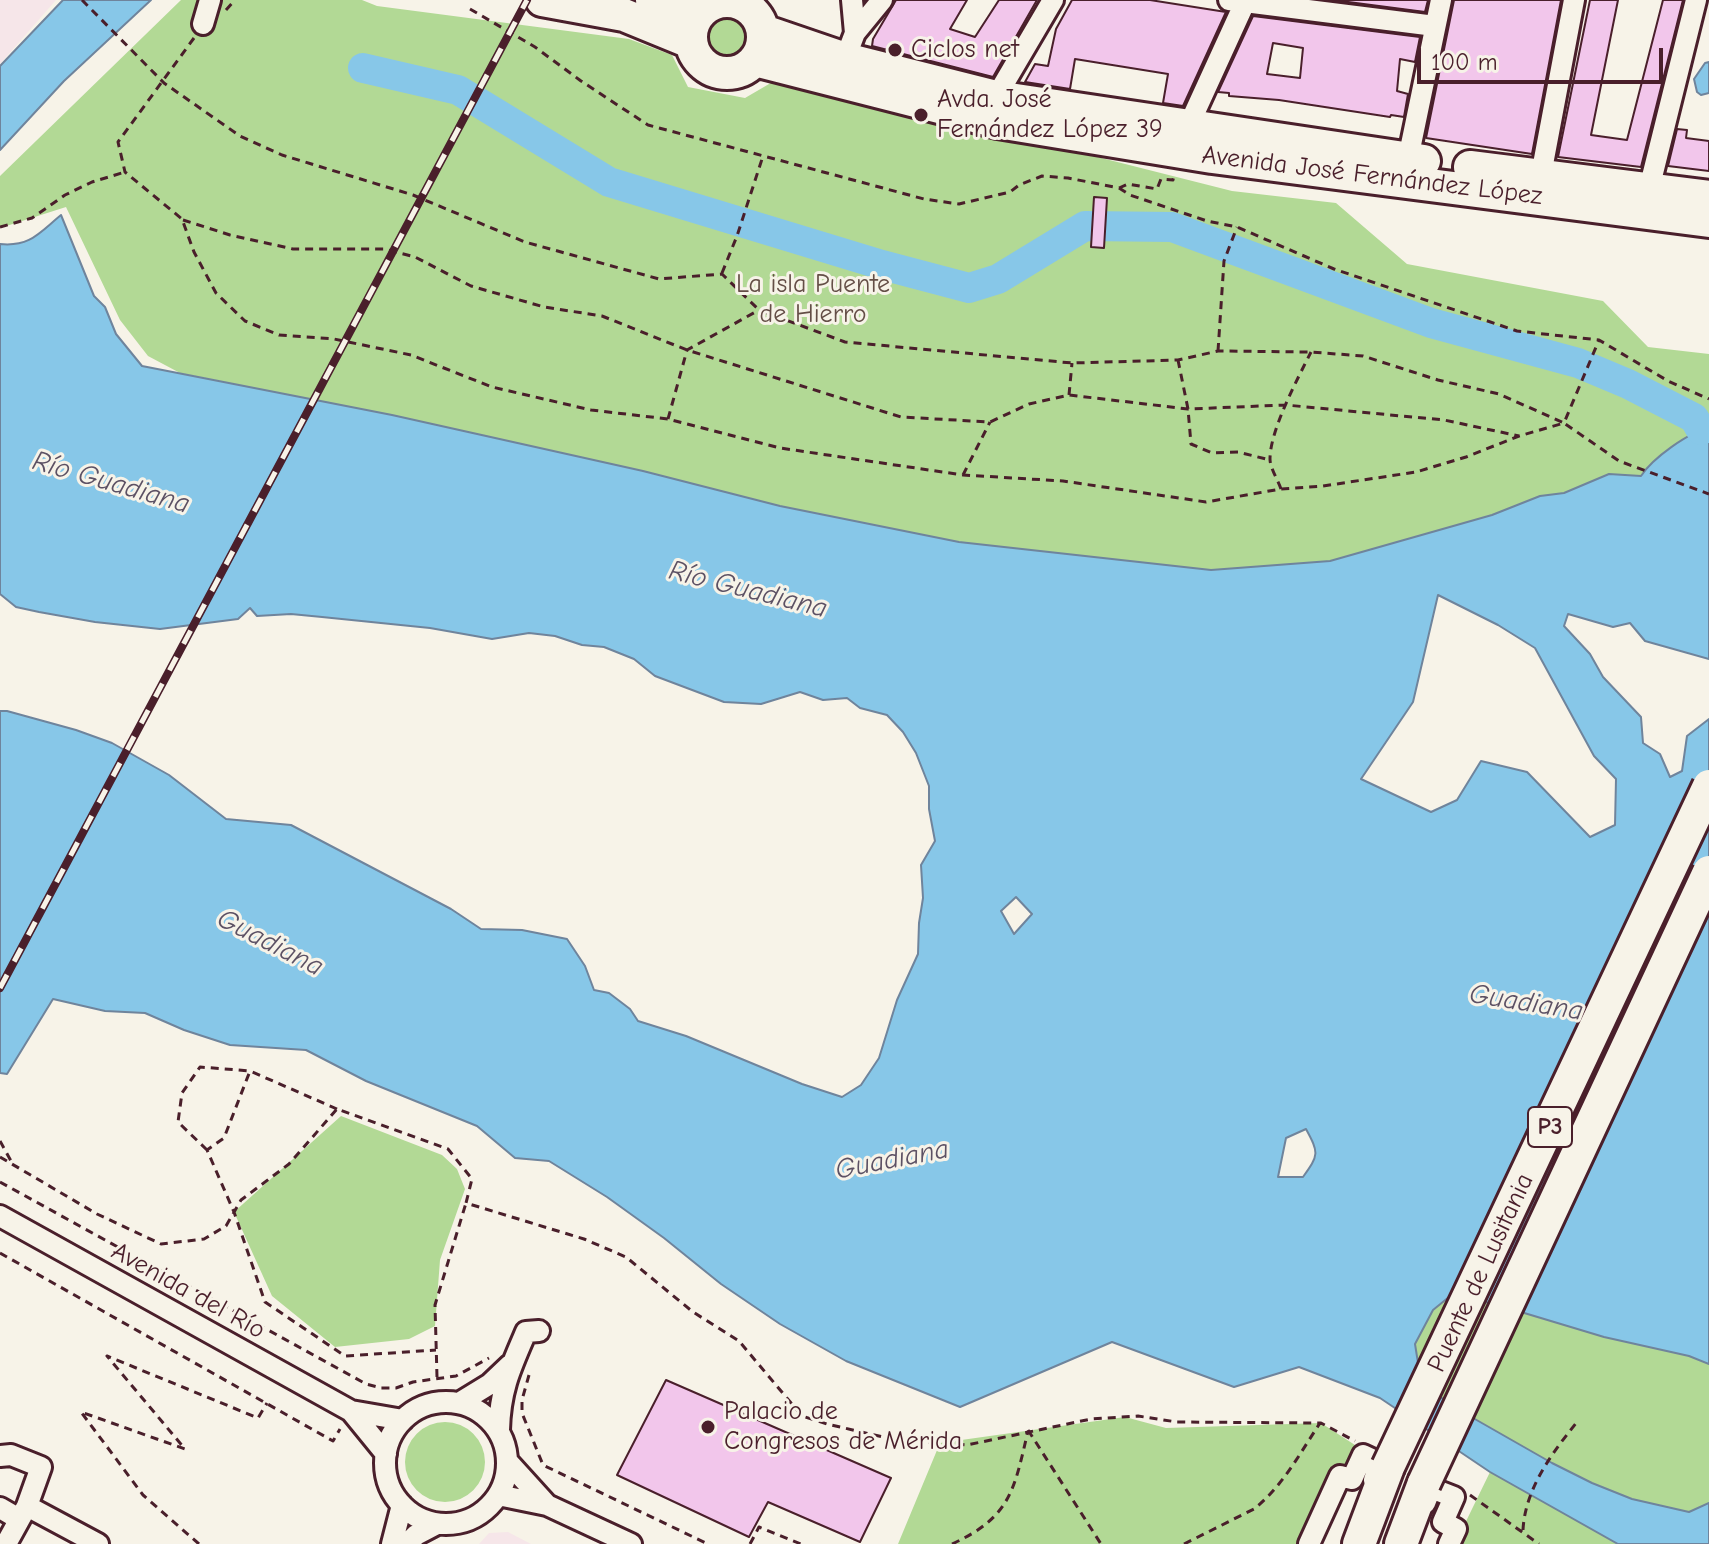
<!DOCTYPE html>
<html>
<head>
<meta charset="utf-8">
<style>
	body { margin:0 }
	#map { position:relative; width:1709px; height:1544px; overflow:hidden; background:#f7f3e8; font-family:"Comic Neue",sans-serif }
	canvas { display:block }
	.scale { position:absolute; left:1417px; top:48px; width:246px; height:36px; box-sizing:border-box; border:4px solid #4a1f2b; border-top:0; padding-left:10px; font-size:24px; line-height:28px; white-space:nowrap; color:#4a1f2b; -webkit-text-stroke:6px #f7f3e8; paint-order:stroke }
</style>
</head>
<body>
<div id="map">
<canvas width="1709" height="1544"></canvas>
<div class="scale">100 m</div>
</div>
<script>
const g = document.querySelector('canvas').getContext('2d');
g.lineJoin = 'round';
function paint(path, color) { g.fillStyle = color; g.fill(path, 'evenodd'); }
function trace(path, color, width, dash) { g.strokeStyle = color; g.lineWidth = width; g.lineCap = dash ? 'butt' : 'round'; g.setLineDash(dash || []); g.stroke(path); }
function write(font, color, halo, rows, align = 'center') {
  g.font = font + ' "Comic Neue",sans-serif'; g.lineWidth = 6; g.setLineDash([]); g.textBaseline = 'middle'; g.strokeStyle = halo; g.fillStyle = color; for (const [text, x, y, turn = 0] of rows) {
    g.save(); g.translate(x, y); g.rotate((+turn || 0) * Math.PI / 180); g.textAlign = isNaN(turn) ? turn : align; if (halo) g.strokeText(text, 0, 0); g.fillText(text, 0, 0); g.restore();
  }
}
const built = new Path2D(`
	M0,0H56L0,64Z
	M508,1532L531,1544H479L489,1533Z`);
const green = new Path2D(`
	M181,0H362L377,6L629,39L672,55L688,87L745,98L781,77L1232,191L1336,203L1407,264L1603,301L1648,347L1709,354V429L1701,430L1641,476L1609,474L1564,493L1540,496L1492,515L1330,561L1211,570L959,542L780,506L643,471L392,415L180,373L148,356L120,320L66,207L0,228V176Z
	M703 37a24 24 0 1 1 48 0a24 24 0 1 1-48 0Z
	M341,1116L442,1155L457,1169L465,1189L440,1260L435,1326L409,1339L335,1347L272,1296L234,1212Z
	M1449,1297L1491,1303L1604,1337L1689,1356L1709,1364V1503L1689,1512L1632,1499L1592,1483L1552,1463L1445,1402L1418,1369L1415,1344L1433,1310Z
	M1125,1417L1166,1428L1321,1423L1355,1445L1305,1544H898L940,1443Z
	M405 1462a40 40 0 1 1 80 0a40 40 0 1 1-80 0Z
	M1490,1472L1618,1544H1455Z`);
const water = new Path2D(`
	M63,0H151L64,81L0,150V66Z
	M1709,62V93L1701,95L1697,92L1694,79L1705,63Z
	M61,215L94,296L105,307L116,334L142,366L392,415L643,471L780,506L959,542L1211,570L1330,561L1492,515L1540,496L1564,493L1609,474L1641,476C1652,459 1689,431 1709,429V659L1645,641L1630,623L1613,627L1568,614L1564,626L1590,654L1603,677L1641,717L1643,743L1660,754L1670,777L1682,771L1687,736L1709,719V1364L1689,1356L1604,1337L1491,1303L1449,1297L1433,1310L1415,1344L1419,1369L1445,1402L1552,1463L1592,1483L1632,1499L1689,1512L1709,1503V1544H1618L1490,1472L1380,1398L1299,1367L1234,1387L1112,1342L960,1407L846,1361L780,1324L721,1284L664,1238L607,1197L549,1161L515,1158L477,1126L366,1081L306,1050L230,1045L184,1030L145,1013L105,1011L53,999L7,1074L0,1073V711H7L76,730L112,743L169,775L226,819L291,825L451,909L481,929L522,930L567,939L585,966L594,990L609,993L630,1009L638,1021L686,1036L802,1084L842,1097L861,1085L879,1058L897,1000L918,954L919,923L923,898L921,865L935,841L929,809V786L916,753L903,732L887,715L860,708L847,698L823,700L800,692L761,704L724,702L655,676L634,659L604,647L582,645L555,636L529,633L492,639L430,628L322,617L291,614L257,616L250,608L238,619L160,629L95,622L39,612L16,607L0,594V244C30,247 39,233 61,215ZM1438,595L1498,625L1535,648L1594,756L1616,779L1615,825L1590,837L1527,772L1481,761L1457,800L1431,812L1361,779L1413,702ZM1016,897L1032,914L1014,934L1001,911ZM1306,1129C1319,1153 1319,1155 1303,1177H1278L1286,1138Z`);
const river = new Path2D(`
	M363,68L458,90L609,182L882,265L969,288L998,279L1085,226L1172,227L1431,323L1578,363L1628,384L1694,418L1701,430`);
const building = new Path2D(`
	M896,0H967L950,29L975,37L999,0H1037L993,77L872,46L873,39Z
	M1072,0H1150L1226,12L1183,106L1163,103L1168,74L1075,59L1070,89L1025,82L1035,64L1048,66L1056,29Z
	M1333,0H1428L1425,12Z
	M1454,0H1561L1532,154L1426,138Z
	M1590,0H1618L1591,135L1627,140L1663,0H1683L1641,167L1558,157Z
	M1253,16L1420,37L1415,62L1400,59L1397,91L1408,94L1404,117L1391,115L1390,117L1279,100L1229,96V93L1218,92ZM1273,43L1303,48L1300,78L1267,74Z
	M1677,129L1687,130L1686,138L1709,141V171L1668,166Z
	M1094,197L1107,198L1104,248L1091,247Z
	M666,1380L891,1478L860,1542L768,1502L749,1537L617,1475Z`);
const path = new Path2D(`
	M82,0L164,83L240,136L282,155L413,195L525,242L659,279L722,274L759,310L845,342L1072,363L1178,360L1218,351L1311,352L1363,356L1438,380L1499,394L1564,423L1599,340
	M470,9L535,47L581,81L648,125L924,199L959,204L1010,192L1019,185L1042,176L1068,178L1119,188L1128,184L1157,189L1161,179L1173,180L1174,175
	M226,10L235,0
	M194,38L118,142L125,172L182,219L194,252L216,293L245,321L279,335L334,339L411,355L492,387L591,410L668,419L780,448L963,475L1063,481L1206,502L1281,489L1323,486L1416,472L1466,457L1519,436L1564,423L1619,461L1709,494
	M1119,188L1130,195L1207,221L1237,227L1334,269L1517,331L1599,340L1668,381L1709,399
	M183,220L230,235L293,249H384L415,257L471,286L544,307L602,316L687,350L901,417L990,422L1029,404L1069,395L1188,409L1286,405L1444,420L1519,436
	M0,227L32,218L65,195L92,182L125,172
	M722,273L737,236L763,156
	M1218,351L1224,261L1237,227
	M1178,360L1188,409L1191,444L1212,453L1238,452L1270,460
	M1069,395L1072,363
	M668,419L687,350L759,310
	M963,475L990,422
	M1281,489C1278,480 1270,468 1270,459C1270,430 1298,378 1311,352
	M337,1109L250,1071L224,1138L207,1150L234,1212L265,1302L345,1356L436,1350
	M0,1141L11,1161
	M207,1150L178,1122L182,1093L200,1067L250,1071
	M0,1157L97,1214L161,1244L204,1239L226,1226L241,1200L289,1164L337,1109L448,1149L472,1179L466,1203L584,1239L626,1257L693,1312L739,1341L802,1416L827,1424L896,1440L967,1445L1091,1419L1138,1416L1177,1422L1321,1423L1355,1441
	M0,1182L366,1384L381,1388H396L413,1382L456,1376L489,1358
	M0,1253L333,1441L340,1429
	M529,1375L522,1400V1413L543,1465L708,1544
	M437,1377L435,1305L466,1203
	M1028,1430L1101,1544
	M1470,1495L1539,1544
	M1523,1530C1525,1489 1552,1453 1577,1422
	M199,1544L143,1495L81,1412L185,1449L107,1356L258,1418L267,1403
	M750,1544L759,1527L801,1544
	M952,1544C1011,1517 1014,1490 1028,1431
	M1184,1544L1254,1509C1283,1486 1300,1453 1320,1423`);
const street = new Path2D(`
	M1229,0L1435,26
	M203,24L210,0
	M855,33L882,0
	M845,59L855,33L852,0
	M996,97L1053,0
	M1188,127L1246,0
	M1408,159L1441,0
	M1541,175L1574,0
	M1649,189L1696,0
	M0,1216L351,1411L403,1420
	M385 1463a61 61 0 1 1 122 0a61 61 0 1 1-122 0Z
	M459,1403L490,1384L510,1365
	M351,1411L386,1454
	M499,1430C500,1390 510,1369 526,1332L539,1331
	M0,1456L11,1455L41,1467L27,1506L98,1544
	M508,1462L547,1505
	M498,1495L547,1505L631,1544
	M1425,1503L1431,1488L1454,1497L1443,1522L1456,1529L1449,1544
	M0,1508L19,1519
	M6,1544L27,1506
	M392,1544L402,1505
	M407,1544L416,1535L437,1524
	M1309,1544L1340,1476L1352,1479L1363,1455L1380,1463L1374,1480`);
const primary = new Path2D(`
	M542,0L624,15L690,42
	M652,0L698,13
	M691 37a36 36 0 1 1 72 0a36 36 0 1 1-72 0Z
	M763,31L845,59L996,97L1424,161
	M755,60L998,122L1212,157L1709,221
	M1470,167L1709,197
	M1359,1544L1388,1467
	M1401,1544L1424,1483`);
const rail = new Path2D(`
	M0,988L527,0`);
const primaryBridge = new Path2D(`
	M1388,1467L1709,786
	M1424,1483L1709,872`);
const markers = [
	[895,50,8,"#4a1f2b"],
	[921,115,8,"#4a1f2b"],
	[708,1427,8,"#4a1f2b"]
];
const shields = [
	[1550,1127,44]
];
const shieldNames = [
	["P3",1550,1127]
];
const poiNames = [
	["Ciclos net",911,50],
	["Avda. José",937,100],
	["Fernández López 39",937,130],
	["Palacio de",724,1412],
	["Congresos de Mérida",724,1442]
];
const streetNames = [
	["Avenida José Fernández López",1372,176,7],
	["Puente de Lusitania",1481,1273,-65],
	["Avenida del Río",188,1291,29]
];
const parkNames = [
	["La isla Puente",813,285],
	["de Hierro",813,315]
];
const waterNames = [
	["Río Guadiana",111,483,16],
	["Río Guadiana",748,590,14],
	["Guadiana",270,943,27],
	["Guadiana",1526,1003,9],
	["Guadiana",892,1160,-11]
];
paint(built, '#f6e6e9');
paint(green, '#b2d995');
paint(water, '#87c7e8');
trace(water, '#6f849c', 2);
trace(river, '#87c7e8', 30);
paint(building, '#f2c6eb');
trace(building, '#4a1f2b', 2);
trace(street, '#4a1f2b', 26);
trace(primary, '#4a1f2b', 38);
trace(path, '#4a1f2b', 3, [8, 6]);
trace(street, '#f7f3e8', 20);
trace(primary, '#f7f3e8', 32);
trace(rail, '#4a1f2b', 8);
trace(rail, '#f7f3e8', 5, [15]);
trace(primaryBridge, '#4a1f2b', 38, []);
trace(primaryBridge, '#f7f3e8', 32);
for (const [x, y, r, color] of markers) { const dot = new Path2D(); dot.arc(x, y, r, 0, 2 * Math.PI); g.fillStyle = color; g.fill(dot); trace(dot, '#f7f3e8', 3); }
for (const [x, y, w] of shields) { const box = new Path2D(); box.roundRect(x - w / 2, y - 20, w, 40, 6); g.fillStyle = '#f7f3e8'; g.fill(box); trace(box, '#4a1f2b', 2); }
write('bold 24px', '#4a1f2b', null, shieldNames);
write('26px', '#4a1f2b', '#f7f3e8', poiNames, 'left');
write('26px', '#4a1f2b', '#f7f3e8', streetNames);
write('26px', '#644e46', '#f7f3e8', parkNames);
write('italic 28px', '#5c5164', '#f7f3e8', waterNames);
</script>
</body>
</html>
